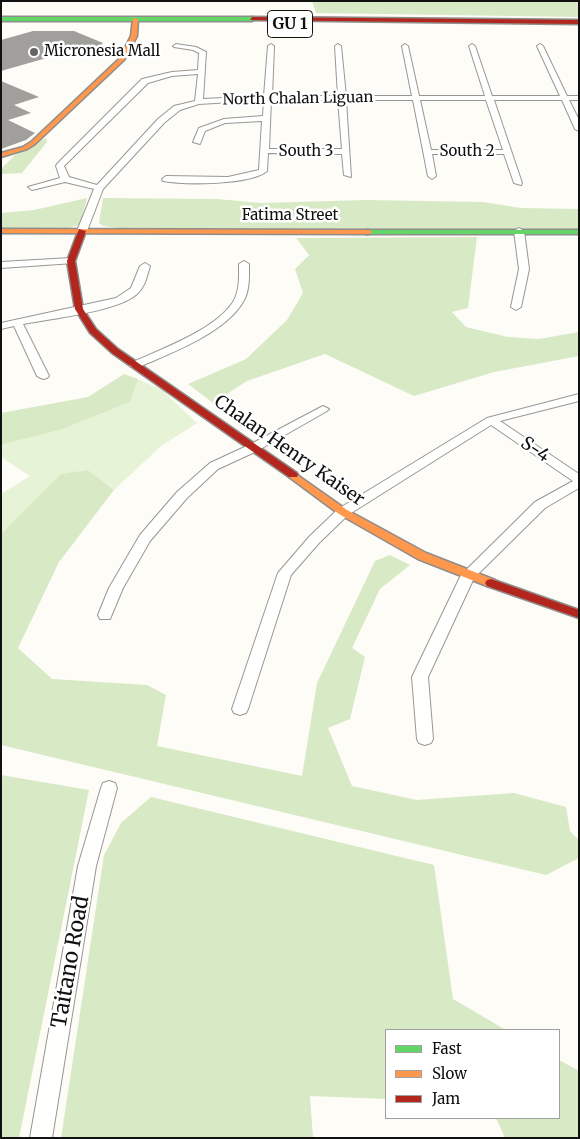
<!DOCTYPE html>
<html>
<head>
<meta charset="utf-8">
<style>
	body { margin:0 }
	#map { position:relative; width:580px; height:1139px; overflow:hidden; background:#fdfcf7; font-family:Merriweather,serif }
	canvas { display:block }
	.frame { position:absolute; inset:0; border:2px solid #111; pointer-events:none }
	.legend { position:absolute; left:385px; top:1029px; width:175px; height:90px; box-sizing:border-box; background:#fff; border:1px solid #a0a0a0; margin:0; padding:6px 9px; list-style:none; font-size:15px; color:#111 }
	.legend li { display:flex; align-items:center; gap:10px; height:25px }
	.legend b { width:25px; border:1px solid #a0a0a0 }
</style>
</head>
<body>
<div id="map">
<canvas width="580" height="1139"></canvas>
<div class="frame"></div>
<ul class="legend">
<li><b style="height:6px;background:#63d668"></b>Fast</li>
<li><b style="height:6px;background:#ff974d"></b>Slow</li>
<li><b style="height:6px;background:#b3261e"></b>Jam</li>
</ul>
</div>
<script>
const g = document.querySelector('canvas').getContext('2d');
g.lineJoin = 'round';
function paint(path, color) { g.fillStyle = color; g.fill(path, 'evenodd'); }
function trace(path, color, width, dash) { g.strokeStyle = color; g.lineWidth = width; g.lineCap = dash ? 'butt' : 'round'; g.setLineDash(dash || []); g.stroke(path); }
function write(font, color, halo, rows, align = 'center') {
  g.font = font + ' Merriweather,serif'; g.lineWidth = 5; g.setLineDash([]); g.textBaseline = 'middle'; g.strokeStyle = halo; g.fillStyle = color; for (const [text, x, y, turn = 0] of rows) {
    g.save(); g.translate(x, y); g.rotate((+turn || 0) * Math.PI / 180); g.textAlign = isNaN(turn) ? turn : align; if (halo) g.strokeText(text, 0, 0); g.fillText(text, 0, 0); g.restore();
  }
}
const green = new Path2D(`
	M138,379L162,390L197,423L161,446L114,490L88,470L17,519L1,534V494L30,476L1,457V445L63,429L130,402Z`);
const forest = new Path2D(`
	M312,1H579V17L316,13Z
	M46,138L47,142L22,173L1,174V169L15,155Z
	M87,198L80,225L68,228H1V213L34,210Z
	M103,198L217,199L261,203L366,200L483,202L521,208L579,209V230L118,228L103,226L99,223Z
	M477,237L468,308L452,312L466,327L508,337L539,339L579,332V356L494,372L414,396L325,354L247,381L213,403L188,384L246,359L287,320L303,293L295,269L309,255L296,238Z
	M124,374L138,379L130,402L63,429L1,445V413L88,397Z
	M88,470L114,490L59,562L18,648L52,679L147,685L166,695L157,746L302,776L317,683L375,561L390,555L410,565L380,589L352,648L365,657L350,719L328,728L352,786L417,800L514,793L566,807L570,831L579,840V858L546,875L1,745V534L61,474Z
	M1,775L89,790L19,1138H1Z
	M151,797L434,865L453,999L506,1030H386V1099L310,1096L313,1138H61L104,855L121,823Z
	M559,1060L579,1071V1138H505L496,1118H559Z`);
const building = new Path2D(`
	M33,31H74L103,43L94,52L89,53L78,49L1,71V40Z
	M1,81L39,97L14,105L31,113L8,120L35,133L26,140L1,149Z`);
const street = new Path2D(`
	M176,44L196,47L206,52L203,99L264,96L268,46L271,44L274,46L272,96H338L335,46L338,44L341,46L346,96H412L402,46L405,44L408,46L419,96H485L469,46L472,44L475,46L492,96H560L537,46L540,44L543,46L567,96H579V100H569L579,120V131L575,129L562,100H494L522,183L521,185L514,183L504,154H432L436,176L432,179L428,176L413,100H346L351,177L344,175L342,154L268,153L267,171C251,185 184,185 163,181L162,179L166,176L228,177L259,170L262,121L225,123L205,131L200,144L193,142L199,128L224,119L263,116L264,100L199,104L180,110L164,123L103,189L87,231L82,234L79,233L77,231L94,189L65,182L32,190L28,187L60,178L56,166L57,164L142,79L172,72L198,70L199,53L193,50L174,47L173,46ZM198,74L195,101L174,106L158,119L97,185L69,177L64,166L148,83L172,76ZM271,100H338L342,149H269ZM420,100H486L503,150H431Z
	M519,228L524,231L529,269L521,307L516,310L511,307L519,269L514,231Z
	M71,258L74,259V263L1,268V262Z
	M244,261L249,264C249,276 250,291 243,302C225,333 171,353 139,367H131L129,365L131,363C161,349 215,330 233,302C240,291 239,276 239,264Z
	M145,263L150,266C147,276 145,287 137,294C119,311 50,319 23,324L49,376L47,378L43,379L37,376L14,326L1,329V323L116,298L131,288L140,266Z
	M579,394V401L500,421L579,474V488L545,508L474,578L428,677L433,739L431,743L425,745L419,743L417,739L412,677L461,575L535,502L573,481L491,425L348,515L319,543L291,575L248,709L246,713L240,715L234,713L232,709L278,573L309,537L338,509L487,418Z
	M323,406L329,409L327,411L257,451L218,469L187,498L150,541L123,588L110,619H100L98,615L109,588L140,535L177,492L210,463L249,445Z
	M109,781L115,783L117,788L96,866L52,1138H30L78,866L101,788L103,783Z`);
const fast = new Path2D(`
	M1,17H252L255,19L252,21H1Z
	M366,230H579V234H366Z`);
const slow = new Path2D(`
	M133,18L138,19L137,36L124,60L35,144L27,149L1,157V153L23,147L31,142L120,58L131,36Z
	M1,229L369,230L373,232L369,234L1,233Z
	M293,472L347,510L426,553L495,580L497,583L491,587L487,586L418,559L339,514L289,477L288,475L289,473Z`);
const jam = new Path2D(`
	M252,17L579,20V24L250,20Z
	M79,229L86,231L75,261L83,309L96,329L118,349L297,473L298,475L297,477H289L112,353L90,333L75,309L67,261Z
	M491,579L579,610V618L487,586L485,583L487,580Z`);
const markers = [
	[34,52,5,"#646362"]
];
const farPoinames = [
	["Micronesia Mall",44,52]
];
const farStreetnames = [
	["North Chalan Liguan",298,99,-1],
	["South 3",306,152],
	["South 2",467,152],
	["Fatima Street",290,216]
];
const shields = [
	[290,24,45]
];
const shieldNames = [
	["GU 1",290,24]
];
const streetNames = [
	["S-4",535,450,34],
	["Chalan Henry Kaiser",289,451,35]
];
const nearStreetnames = [
	["Taitano Road",71,962,-80]
];
paint(green, '#e7f3d7');
paint(forest, '#d8eac5');
paint(building, '#a19f9c');
trace(street, '#979795', 2);
trace(fast, '#8e8d8b', 3);
trace(slow, '#8e8d8b', 3);
trace(jam, '#8e8d8b', 3);
paint(street, '#fffffe');
paint(fast, '#63d668');
paint(slow, '#ff974d');
paint(jam, '#b3261e');
for (const [x, y, r, color] of markers) { const dot = new Path2D(); dot.arc(x, y, r, 0, 2 * Math.PI); g.fillStyle = color; g.fill(dot); trace(dot, '#fff', 2); }
write('15px', '#111', '#fff', farPoinames, 'left');
write('15px', '#111', '#fff', farStreetnames);
for (const [x, y, w] of shields) { const box = new Path2D(); box.roundRect(x - w / 2, y - 13.5, w, 27, 4); g.fillStyle = '#fff'; g.fill(box); trace(box, '#111', 1); }
write('bold 16px', '#111', null, shieldNames);
write('18px', '#111', '#fff', streetNames);
write('21px', '#111', '#fff', nearStreetnames);
</script>
</body>
</html>
